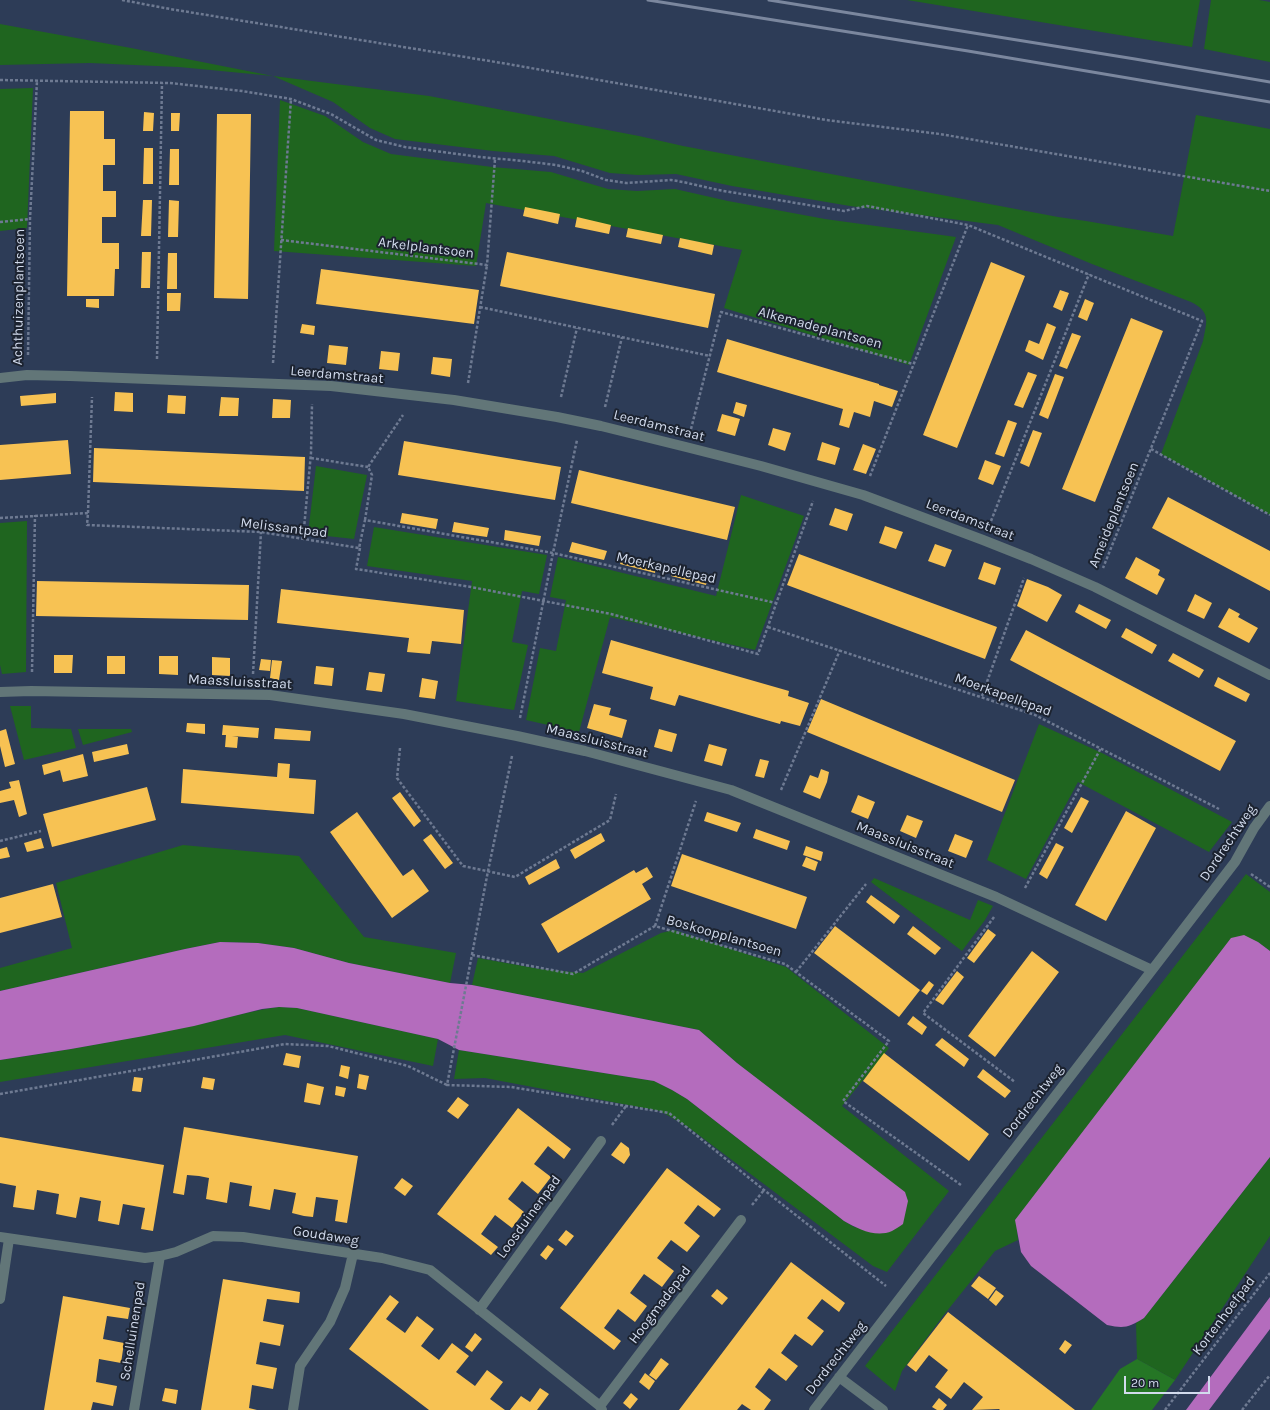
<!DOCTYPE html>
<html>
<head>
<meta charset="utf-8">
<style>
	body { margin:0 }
	#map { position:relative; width:1270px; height:1410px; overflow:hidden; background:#2d3c57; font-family:Karla,sans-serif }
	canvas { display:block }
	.scale { position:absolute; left:1124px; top:1376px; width:86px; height:18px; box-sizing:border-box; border:2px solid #d2dbed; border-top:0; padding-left:5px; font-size:12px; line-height:14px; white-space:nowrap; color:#d2dbed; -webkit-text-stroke:3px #1c2330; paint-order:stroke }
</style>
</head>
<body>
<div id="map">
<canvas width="1270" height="1410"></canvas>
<div class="scale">20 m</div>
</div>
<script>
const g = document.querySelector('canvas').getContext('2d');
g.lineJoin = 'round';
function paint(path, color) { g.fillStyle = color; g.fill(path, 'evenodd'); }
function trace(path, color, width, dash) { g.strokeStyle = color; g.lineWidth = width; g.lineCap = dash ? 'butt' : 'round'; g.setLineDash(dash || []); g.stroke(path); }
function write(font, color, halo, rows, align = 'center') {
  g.font = font + ' Karla,sans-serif'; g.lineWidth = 4; g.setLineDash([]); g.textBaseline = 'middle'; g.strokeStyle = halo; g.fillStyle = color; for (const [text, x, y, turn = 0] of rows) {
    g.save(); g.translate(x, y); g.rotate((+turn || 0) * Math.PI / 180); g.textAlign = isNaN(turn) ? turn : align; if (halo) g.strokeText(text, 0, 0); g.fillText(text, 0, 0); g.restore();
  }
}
const green = new Path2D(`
	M907,0H1200L1192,47Z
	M1211,0H1259L1270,2V62L1204,49Z
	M0,24L131,48L273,76L429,96L639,136L683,146L1058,217L1086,221L1173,236L1196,115L1270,129V515L1161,454L1203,341C1207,321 1211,312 1191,302L1092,264L998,225L850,206L732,186L676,174L638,175L610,173L554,156L493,151L395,139L370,128L333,102L273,76L179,67L90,63L0,65Z
	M33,88L27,228L0,231V89Z
	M280,100L325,116L363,142L391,154L492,167L551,172L608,189L637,191L675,189L728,201L825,219L956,237L909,365L724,308L742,250L486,203L476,266L274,251Z
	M316,466L367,475L354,539L308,534Z
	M741,495L804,516L755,650L610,617L579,732L526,720L540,648L556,651L566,600L550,597L558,557L716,596Z
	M27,521L26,672L2,674L0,665V523Z
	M374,527L547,555L539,594L522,591L512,642L528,645L514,710L456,701L472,581L367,566Z
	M10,706H31V728L71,729L76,748L24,760Z
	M1039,724L1104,754L1232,822L1209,852L1078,782L1026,879L987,860Z
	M78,729H131L132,732L83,745Z
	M183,845L299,856L364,937L456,953L450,983L349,963L294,948L258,943L220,942L185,949L0,991V968L72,948L56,883Z
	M1246,874L1270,892V951L1258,942L1016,1220L1018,1240L995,1251L943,1316L902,1371L895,1391L865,1366Z
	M874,878L970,920L978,900L993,906L985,920L962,951L871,882Z
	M674,930L786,967L889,1048L842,1106L949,1191L887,1272L873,1266L688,1127L660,1111L485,1078L454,1079L459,1050L654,1081L672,1090L687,1099L844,1221L856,1228L791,1106L737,1063L699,1030L472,985L478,958L540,969L583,973L661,933Z
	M279,1007L297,1008L438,1039L433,1066L285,1035L0,1082V1060C63,1051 125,1040 187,1027C218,1021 248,1011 279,1007Z
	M1270,1157V1236L1175,1380L1137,1359L1136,1323L1144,1318Z`);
const forest = new Path2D(`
	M1137,1359L1175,1380L1152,1410H1091L1120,1369Z`);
const water = new Path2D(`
	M1244,935L1258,942L1270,951V1157L1144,1318C1129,1327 1125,1329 1107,1325L1031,1266L1021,1252L1015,1220L1231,938Z
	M220,942L258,943L294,948L349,963L450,983L472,985L699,1030L737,1063L905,1192L908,1201L903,1224C900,1226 896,1229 892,1231C876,1238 858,1229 844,1221L687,1099L672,1090L654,1081L459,1050L438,1039L297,1008L279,1007L262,1009L194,1026L144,1036L71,1049L0,1060V991L185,949Z
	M1270,1297V1329L1209,1410H1186Z`);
const building = new Path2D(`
	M70,111H104V139H115V165H103V191H116V217H102V243H119V269H115L114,296H67Z
	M144,112L154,113L153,131H143Z
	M171,113H180L179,131H171Z
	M217,114H251L248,299L214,298Z
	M144,148H153V184H143Z
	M170,149H179V185H169Z
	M143,200H152L151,236H141Z
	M169,200L179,201L178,237H168Z
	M525,207L560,214L558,224L523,216Z
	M577,217L611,225L609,234L575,227Z
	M628,228L663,235L661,244L626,237Z
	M680,238L714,245L712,255L678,247Z
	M142,252H151L150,288H141Z
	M507,252L715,294L708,328L500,286Z
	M168,253H177V289H167Z
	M991,262L1025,276L957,448L923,435Z
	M321,269L479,290L474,324L316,304Z
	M1060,290L1069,293L1062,311L1053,307Z
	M167,293H181L180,311H167Z
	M86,299H99V308L86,307Z
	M1085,299L1094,303L1087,321L1078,317Z
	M1131,318L1163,331L1095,502L1062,489Z
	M1047,323L1056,327L1043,360L1025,351L1029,340L1039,344Z
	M302,324L315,326L314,335L300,333Z
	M1072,333L1081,336L1067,369L1059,366Z
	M727,339L879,384V385L898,391L892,407L874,401L870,417L854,412L849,428L839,425L843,409L717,372Z
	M329,345L348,347L346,365L327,363Z
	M381,351L400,353L398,371L379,369Z
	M433,357L452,359L450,377L431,374Z
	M1028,372L1037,375L1023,408L1014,405Z
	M1055,374L1064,377L1048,419L1039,415Z
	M115,392L133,393V412L114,411Z
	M56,393V403L21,406L20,396Z
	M168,395L186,396L185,414L167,413Z
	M221,397L239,398L238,416H219Z
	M273,399L291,400L290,418H272Z
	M736,402L747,405L744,417L733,413Z
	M722,414L740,419L735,436L717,431Z
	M1008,420L1017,423L1004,457L995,454Z
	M773,428L791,433L785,451L768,445Z
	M1033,430L1042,433L1029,467L1020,463Z
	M68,440L71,474L0,480V445Z
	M404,441L561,467L555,500L398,475Z
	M822,442L840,448L835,465L817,460Z
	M863,444L876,449L866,474L853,470Z
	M94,448L305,457L304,491L93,482Z
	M985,460L1001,466L993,485L978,479Z
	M579,470L735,507L727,540L571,503Z
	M1168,497L1270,551V591L1152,528Z
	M835,508L853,514L847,531L829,525Z
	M402,513L438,519L436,529L400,523Z
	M454,522L489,528L487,537L452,532Z
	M885,526L903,532L896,549L879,543Z
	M505,530L541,536L539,546L504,540Z
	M572,542L607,551L604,560L569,552Z
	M935,544L952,550L945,567L928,561Z
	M799,554L997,627L985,659L787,585Z
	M623,555L657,563L655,573L620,564Z
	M1136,557L1160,570L1158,575L1165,579L1157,595L1125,578Z
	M984,562L1001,568L995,585L978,579Z
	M674,567L708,576L706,585L671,576Z
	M1027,579L1048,587L1062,595L1047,622L1017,606Z
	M37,581L249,585L248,620L36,616Z
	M281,589L464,610L461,644L432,641L430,654L407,652L409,638L277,623Z
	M1195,594L1212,603L1204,619L1187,611Z
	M1079,604L1111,620L1106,629L1075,612Z
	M1229,608L1240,614L1238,617L1258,628L1249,643L1218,627Z
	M1126,628L1157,645L1152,654L1121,637Z
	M1026,630L1236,741L1220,771L1010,660Z
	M611,640L789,691L788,696L809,703L800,726L781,721L780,724L679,695L675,706L650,699L653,687L602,673Z
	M1173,653L1204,670L1199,678L1168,661Z
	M54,655H73L72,673H54Z
	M107,656H125V674H107Z
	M159,656H178V675L159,674Z
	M212,657L230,658V676L212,675Z
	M261,659L271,660L270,671L259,670Z
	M272,660L282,661L279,680L270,678Z
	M316,666L334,668L332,686L314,684Z
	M369,672L385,674L382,692L366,690Z
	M1218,677L1250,694L1246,702L1214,686Z
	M422,678L438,681L435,699L419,697Z
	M821,699L1015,780L1002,812L807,732Z
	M594,704L611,708L609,715L627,720L622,738L587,728Z
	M187,723L205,724V734L186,732Z
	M223,725L259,728L258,738L232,736L238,737L237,748L225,747L226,735H222Z
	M275,728L311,731L310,741L274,739Z
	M6,729L15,764L5,767L0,746V731Z
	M659,729L677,734L672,752L654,747Z
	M127,744L129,754L94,762L92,752Z
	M709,744L727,749L722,766L704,761Z
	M83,754L88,776L63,782L60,770L44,775L42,765Z
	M760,759L769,761L764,778L755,776Z
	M278,763L290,764L289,778L316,780L314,814L181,803L183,769L277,777Z
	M821,769L829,772L827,782L820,799L803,792L810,775L818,778Z
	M19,780L27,814L19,817L14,800L0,803V791L11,788L9,782Z
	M147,787L156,820L52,847L43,814Z
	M400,792L421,821L414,827L392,798Z
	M858,795L875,802L868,819L851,812Z
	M1081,797L1089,801L1072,833L1064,828Z
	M1126,811L1156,828L1106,921L1075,905Z
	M357,812L403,876L413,869L429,891L392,918L330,832Z
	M707,812L741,823L737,832L704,821Z
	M907,815L923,821L916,838L900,831Z
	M756,829L790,841L787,850L753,838Z
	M601,833L605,841L575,859L570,850Z
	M431,834L453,863L445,869L423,840Z
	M955,834L973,841L966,858L948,851Z
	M41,838L44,848L27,852L24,843Z
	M1056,843L1064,847L1047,879L1039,874Z
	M806,846L823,852L821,861L803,855Z
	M7,847L10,857L0,859V849Z
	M682,854L807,897L796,929L671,886Z
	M806,857L818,862L815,871L802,866Z
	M556,859L560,868L529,885L525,877Z
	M647,867L653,877L642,884L651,899L558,953L541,924L634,870L636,873Z
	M53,884L62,917L0,933V898Z
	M871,895L900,916L894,924L866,902Z
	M835,926L920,990L899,1017L814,953Z
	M913,926L941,948L935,955L907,934Z
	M988,929L996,935L974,963L967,958Z
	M1032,951L1059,972L995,1057L968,1036Z
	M957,971L964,977L943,1005L935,1000Z
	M929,981L934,985L927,995L921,991Z
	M913,1016L927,1027L922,1035L907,1024Z
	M942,1038L969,1059L964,1067L935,1045Z
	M286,1053L301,1056L299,1068L283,1065Z
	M884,1053L989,1134L969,1161L863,1081Z
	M341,1065L350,1067L348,1079L339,1076Z
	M983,1069L1011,1091L1005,1098L977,1077Z
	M359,1074L369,1076L366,1090L357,1088Z
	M134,1077L143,1078L141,1092L132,1091Z
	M203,1077L215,1079L213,1090L201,1088Z
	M307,1083L324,1087L320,1105L304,1102Z
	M336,1086L346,1088L344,1097L335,1095Z
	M458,1097L469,1105L458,1119L447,1111Z
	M518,1108L571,1149L564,1159L548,1146L534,1164L551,1177L538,1194L522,1181L508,1199L524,1212L512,1228L495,1215L481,1234L498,1247L491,1255L437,1214Z
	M184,1127L358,1156L347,1223L335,1221L338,1200L316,1197L313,1217L304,1216L292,1213L296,1193L274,1189L270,1210L260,1208L249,1206L252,1186L230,1182L227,1203L206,1199L209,1178L199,1176L187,1175L184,1195L173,1193Z
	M0,1137L164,1165L153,1231L141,1229L145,1208L123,1204L119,1225L98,1221L101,1201L80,1197L76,1218L56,1214L59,1194L37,1190L34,1210L13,1207L16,1186L0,1183Z
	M621,1142L629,1148L630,1155L624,1164L611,1155Z
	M667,1168L721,1209L714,1217L698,1205L684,1223L700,1236L687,1252L671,1240L657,1258L674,1271L662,1287L644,1274L630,1293L647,1306L635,1322L618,1309L604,1328L621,1341L614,1350L560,1308Z
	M402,1178L413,1186L405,1196L394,1188Z
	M566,1230L574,1236L566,1246L558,1240Z
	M548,1245L554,1249L546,1260L540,1255Z
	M791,1262L845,1303L839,1312L822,1299L807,1318L824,1331L812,1346L795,1334L781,1353L798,1366L786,1381L769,1368L755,1387L771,1400L764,1410H751L742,1404L737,1410H679Z
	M979,1276L996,1288L988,1299L971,1286Z
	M223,1279L300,1292L299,1303L267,1299L263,1321L284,1325L280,1346L260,1342L256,1364L277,1368L273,1389L252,1385L249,1408L257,1410H201Z
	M717,1289L728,1298L722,1305L711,1296Z
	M996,1290L1004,1296L996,1306L989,1300Z
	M390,1295L399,1302L386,1319L405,1333L417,1316L426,1323L434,1329L421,1346L439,1360L452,1343L469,1356L456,1372L475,1386L487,1370L503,1382L490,1399L505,1410H429L349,1349Z
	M63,1296L130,1308L128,1319L107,1316L103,1339L124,1343L121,1363L99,1359L96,1382L117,1386L113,1406L93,1402L91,1410H44Z
	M948,1312L966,1326L1075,1410H1000L999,1409L972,1410L983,1397L964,1382L951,1399L935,1387L948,1370L929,1355L916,1372L907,1365Z
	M475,1333L482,1339L472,1352L465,1347Z
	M1065,1340L1072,1345L1065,1354L1059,1349Z
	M661,1358L669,1364L656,1380L649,1375Z
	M645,1373L655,1381L649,1390L639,1382Z
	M165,1388L178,1390L176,1404L162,1401Z
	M540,1388L549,1394L537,1410H510L521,1396L530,1402Z
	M631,1393L638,1399L630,1409L623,1403Z
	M939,1398L947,1405L943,1410H937L932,1407Z`);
const path = new Path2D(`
	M122,0L170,9L508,64L826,120L940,134L1270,191
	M0,80L170,83L242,91L291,99L331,114L376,140L405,147L480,157L523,161L556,165L582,171L606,180L626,183L671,180L683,182L718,190L844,211L867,206L968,225L1202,321L1103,568
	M0,222L30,219
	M281,240L487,265L495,159
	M480,307L710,356
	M28,355L30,219L37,81
	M157,359L162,83
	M273,363L291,99
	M468,383L487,265
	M561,397L577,328
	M605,407L622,337
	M691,429L721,312L913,364
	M1151,449L1270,515
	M311,458L368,467
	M870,476L968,225
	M88,513L92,397
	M0,518L88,513L87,525L261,532L359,548L365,520L553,553L776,603
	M365,520L372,475L368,467L403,415
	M991,521L1089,274
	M303,539L311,453L312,404
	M360,548L356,569L471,587L611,614L758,654L813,501
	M768,627L1035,715L1219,809
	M32,672L35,515
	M253,674L261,532
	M982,696L1024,578
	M520,718L553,553L577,440
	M400,748L397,778L463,866L515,877L610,820L616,794
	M512,756L488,871L447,1085L511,1087L669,1113L764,1190L886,1286
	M781,790L840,650
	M0,841L41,831
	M1251,874L1270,887
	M1025,888L1101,748
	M994,917L923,1013L1015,1082
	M655,926L696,801
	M472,955L573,974L655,926L785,964L889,1041L843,1101L961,1185
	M796,972L866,884
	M0,1094L285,1044L328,1046L408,1066L447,1085
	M612,1125L626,1106
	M752,1205L764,1190
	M1165,1410L1270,1273
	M1242,1410L1270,1375`);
const minor = new Path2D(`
	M0,378L27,375L70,376L331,386L454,400L557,417L601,426L686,447L761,466L863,495L983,540L1031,559L1095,587L1270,675
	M0,692L31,691L270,695L404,714L517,736L585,751L731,790L996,897L1152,970
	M0,1237L145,1258L160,1256L176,1252L213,1236L243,1237L382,1258L430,1270L600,1406L602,1410
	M0,1299L9,1239
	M479,1310L601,1141
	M839,1377L883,1410
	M600,1406L741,1220
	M134,1410L160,1256
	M293,1410L300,1366L330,1322L345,1288L353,1254
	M814,1410L1235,862L1254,828L1270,806`);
const rail = new Path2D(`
	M648,0L968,51L1270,102
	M769,0L1135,59L1270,82`);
const streetNames = [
	["Arkelplantsoen",426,248,7],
	["Achthuizenplantsoen",19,297,-89],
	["Alkemadeplantsoen",820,328,15],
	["Leerdamstraat",337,375,5],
	["Leerdamstraat",659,426,14],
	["Ameideplantsoen",1114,515,-68],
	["Leerdamstraat",970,520,21],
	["Melissantpad",284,528,7],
	["Moerkapellepad",666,568,13],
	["Maassluisstraat",240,682,3],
	["Moerkapellepad",1003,695,20],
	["Maassluisstraat",597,741,14],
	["Dordrechtweg",1228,843,-56],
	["Maassluisstraat",905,845,22],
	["Boskoopplantsoen",724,936,16],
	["Dordrechtweg",1033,1101,-52],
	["Loosduinenpad",529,1217,-54],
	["Goudaweg",326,1236,9],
	["Hoogmadepad",660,1305,-53],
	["Kortenhoefpad",1224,1316,-53],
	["Schelluinenpad",133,1331,-81],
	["Dordrechtweg",836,1358,-52]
];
paint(green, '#1f651f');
paint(forest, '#257625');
paint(water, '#b46cbd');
paint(building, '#f7c253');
trace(path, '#6e7a92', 2.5, [3, 2]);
trace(minor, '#627678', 10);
trace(rail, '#7b879e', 3);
write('14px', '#d2dbed', '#1c2330', streetNames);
</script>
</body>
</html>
